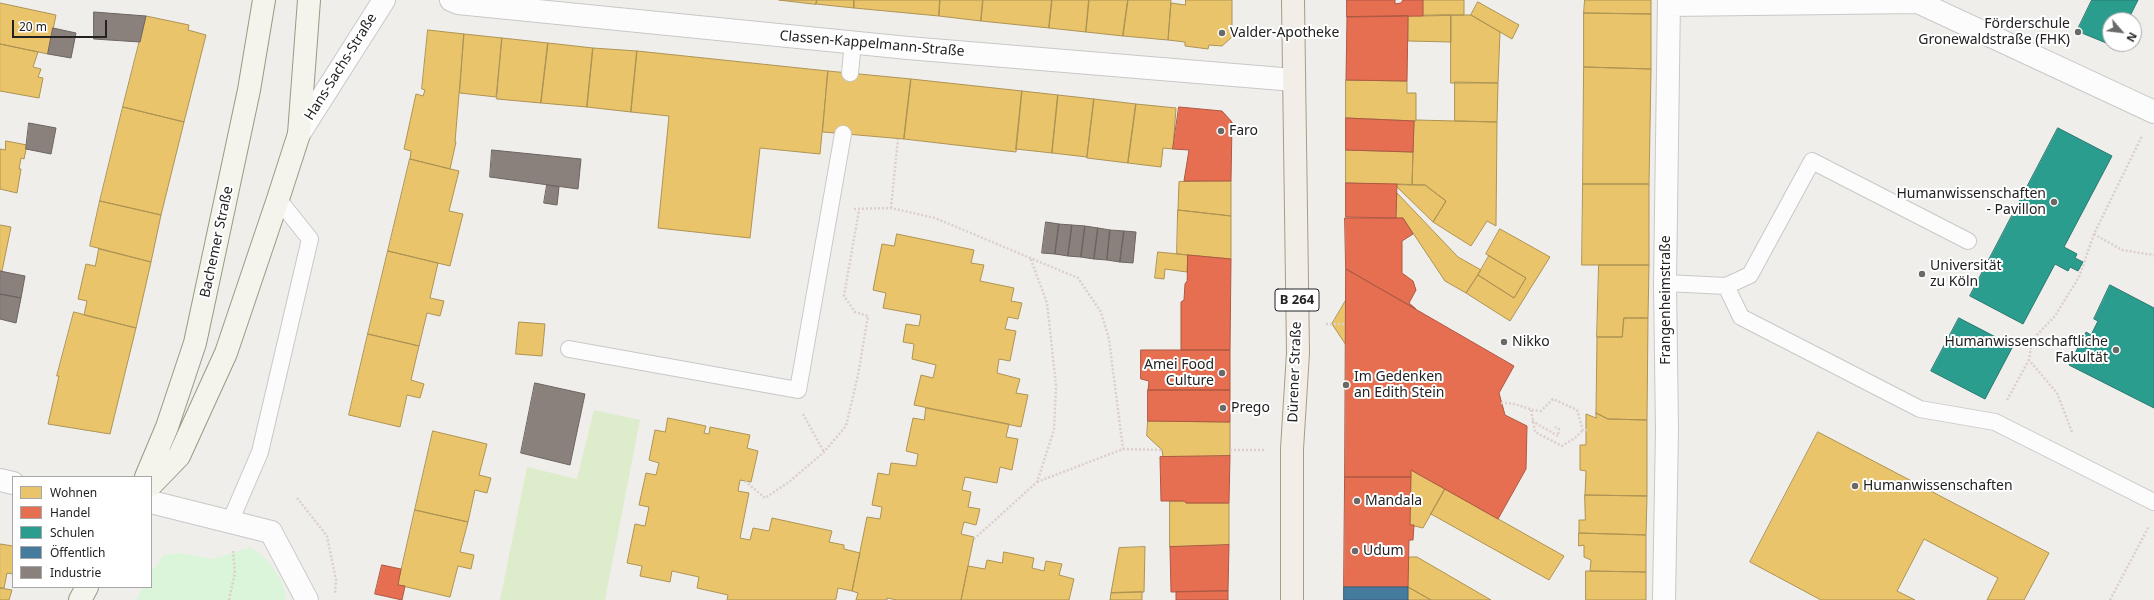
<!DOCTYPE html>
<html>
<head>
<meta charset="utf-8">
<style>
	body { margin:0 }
	#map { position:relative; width:2154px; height:600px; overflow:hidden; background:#f0eeeb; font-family:"Noto Sans",sans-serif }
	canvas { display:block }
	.legend { position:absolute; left:12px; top:476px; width:140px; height:112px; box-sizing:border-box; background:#fff; border:1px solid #a7a7a7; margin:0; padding:5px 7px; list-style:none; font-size:12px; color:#222 }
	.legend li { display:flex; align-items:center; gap:8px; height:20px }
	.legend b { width:20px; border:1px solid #a7a7a7 }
	.north { position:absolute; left:2102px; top:12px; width:40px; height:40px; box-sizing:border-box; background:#fff; border:1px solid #a7a7a7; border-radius:50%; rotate:118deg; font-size:11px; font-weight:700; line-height:16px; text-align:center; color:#222 }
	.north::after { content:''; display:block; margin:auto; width:14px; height:18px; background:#6a6968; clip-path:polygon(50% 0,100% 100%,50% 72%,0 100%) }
	.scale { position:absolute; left:12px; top:20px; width:95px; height:18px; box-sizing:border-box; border:2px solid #222; border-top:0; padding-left:5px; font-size:12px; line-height:14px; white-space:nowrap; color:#222; -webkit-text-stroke:3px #fff; paint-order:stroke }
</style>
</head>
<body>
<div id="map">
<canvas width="2154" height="600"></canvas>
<ul class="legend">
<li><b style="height:11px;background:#e9c46a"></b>Wohnen</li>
<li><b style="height:11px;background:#e76f51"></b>Handel</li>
<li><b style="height:11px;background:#2a9d8f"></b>Schulen</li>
<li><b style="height:11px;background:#457b9d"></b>Öffentlich</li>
<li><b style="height:11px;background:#8a817c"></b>Industrie</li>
</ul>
<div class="north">N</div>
<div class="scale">20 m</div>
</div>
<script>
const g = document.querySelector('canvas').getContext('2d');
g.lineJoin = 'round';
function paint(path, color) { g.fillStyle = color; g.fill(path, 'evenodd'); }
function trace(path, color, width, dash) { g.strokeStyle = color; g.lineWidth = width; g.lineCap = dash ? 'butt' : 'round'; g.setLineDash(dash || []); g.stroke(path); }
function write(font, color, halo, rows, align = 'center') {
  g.font = font + ' "Noto Sans",sans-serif'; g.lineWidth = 4; g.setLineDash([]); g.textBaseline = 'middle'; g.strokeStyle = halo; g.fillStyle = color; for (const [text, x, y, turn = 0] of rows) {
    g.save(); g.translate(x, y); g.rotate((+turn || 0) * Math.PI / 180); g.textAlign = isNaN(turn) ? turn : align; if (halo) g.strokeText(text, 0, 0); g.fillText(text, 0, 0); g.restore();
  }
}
const grass = new Path2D(`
	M594,410L640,420L605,600H500L527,467L577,479Z`);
const park = new Path2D(`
	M250,547C269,559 283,577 287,600H136L143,587H151V572L164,555L180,553L213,559Z`);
const homes = new Path2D(`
	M779,0H817L816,4Z
	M817,0H854V8L816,4Z
	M854,0H940L939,16L854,8Z
	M940,0H983L981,21L939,16Z
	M983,0H1052L1049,28L981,21Z
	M1052,0H1089L1086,32L1049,28Z
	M1089,0H1128L1123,36L1086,32Z
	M1128,0H1171L1168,40L1123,36Z
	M1186,0H1232V37L1222,46L1209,45L1208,49L1185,46V42L1168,40L1171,3L1185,5Z
	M1423,0H1464V15L1423,16Z
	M1585,0H1651V14L1584,13Z
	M1478,2L1519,25L1512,39L1471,15Z
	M0,3L56,15L48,54L0,44Z
	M1584,13L1651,14V69L1584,67Z
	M1451,15V42L1408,41V16Z
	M1451,15H1471L1500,32L1498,83H1451Z
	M146,16L189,25L188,30L206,35L184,122L123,107Z
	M428,30L464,34L455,142H456L450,169L410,159L411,151L404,149L416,94L423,96L425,90L422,89Z
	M464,34L502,38L496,97L460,93Z
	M502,38L548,43L541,103L497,99Z
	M548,43L593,48L587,107L541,103Z
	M0,44L38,52L33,67L41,69L38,77L43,78L39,98L0,91Z
	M593,48L637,51L631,112L587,107Z
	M637,51L828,71L820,154L760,148L750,238L658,228L669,116L631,112Z
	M1584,67L1651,69L1649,184H1583Z
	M828,71L911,79L904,139L823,132Z
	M911,79L1022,91L1016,152L904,139Z
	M1346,80L1407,81V93H1416V121L1346,118Z
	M1455,82L1498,83L1497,122L1455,121Z
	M1022,91L1058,95L1052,153L1016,149Z
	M1058,95L1094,99L1087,157L1052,153Z
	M1094,99L1136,104L1128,163L1087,158Z
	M1136,104L1176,108L1173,149L1163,148L1161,167L1128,163Z
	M123,107L184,122L161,215L100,201Z
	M1416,120L1497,122L1496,226L1487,221L1471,246L1433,222L1446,201L1425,185H1412L1414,121Z
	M6,141L27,145L24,159L21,158L19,169H21L17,193L0,189V149L5,150Z
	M1346,150L1413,152L1412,185L1346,183Z
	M410,159L459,171L449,211L463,214L450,266L388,251Z
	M1231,181V216L1178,210L1179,182Z
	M1397,184L1425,185L1446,201L1433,222L1397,187Z
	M1583,184H1649V265H1582Z
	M1397,193L1458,257L1481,270L1466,293L1445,281L1403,218H1396Z
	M100,201L161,215L151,262L90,246Z
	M1178,210L1231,216V259L1177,254Z
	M0,225L11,227L2,271H0Z
	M1500,229L1550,257L1510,321L1466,293L1478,275L1514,298L1526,278L1486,254Z
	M897,234L974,250L971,263L984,265L980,281L1014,288L1011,301L1022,303L1018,319L1008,317L1005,329L1016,331L1010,361L999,359L997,373L1020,379L1016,393L1028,395L1021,427L914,405L921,375L933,378L936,365L912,359L914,344L903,342L906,324L919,326L921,315L883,308L886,293L873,290L882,244L894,246Z
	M99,249L151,262L136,328L84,315L87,301L78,299L86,264L95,266Z
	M388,251L438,263L430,298L444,301L440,316L427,313L419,346L368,334Z
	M1158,252L1188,255L1187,272L1165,269L1164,279L1155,278Z
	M1489,256L1526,278L1514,298L1478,275Z
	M1599,265H1649L1648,318H1624L1622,337H1597Z
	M1346,300V345L1332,324Z
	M74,312L136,328L110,434L48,424L59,376H57Z
	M1624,318H1648L1647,420L1608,419L1596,413L1597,337H1622Z
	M519,322L545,324L542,356L516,354Z
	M368,334L419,346L411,380L424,384L420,398L407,395L400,427L349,415Z
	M926,408L1009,424L1006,437L1018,439L1012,470L1000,467L997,483L965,477L962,490L971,492L968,507L980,509L976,525L964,522L961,534L974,537L961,600H897L887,598V600H856L858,593L852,591L867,517L880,519L882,507L872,505L878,473L889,475L891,463L916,466L918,454L906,451L913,418L924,420Z
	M1596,413L1608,419L1647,420V496L1585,495L1586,471L1580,470V445H1586V414L1596,418Z
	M668,418L706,426L704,433L709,434L710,427L750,435L747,448L758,451L751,482L740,480L738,491L749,493L740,538L750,540L753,528L769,531L772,518L832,531L829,542L844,545V549L860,553L852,591L838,588L836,599L834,600H727L728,595L697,588L699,577L672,571L670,582L640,576L642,566L627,563L635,524L645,526L649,507L639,505L646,473L656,475L659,463L649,460L655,430L665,432Z
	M1148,421L1230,422V456L1163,457L1162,450L1147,436Z
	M433,431L487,444L479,475L491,478L487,493L475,490L468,522L415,510Z
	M1818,432L2049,553L2024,600H1987L1998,578L1924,539L1897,591L1915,600H1821L1750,562Z
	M1411,470L1445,489L1423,528L1410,525Z
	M1445,489L1564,556L1549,580L1431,514Z
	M1585,495L1647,496L1646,535L1579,533V520H1585Z
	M1170,501H1184L1186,503H1229V545L1170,547Z
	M415,510L468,522L460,552L474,555L471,569L458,566L450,597L398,585Z
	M1579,533L1646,535V572L1590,571L1591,560L1584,557V545L1579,546Z
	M0,544L13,546V574L7,573L4,588H0Z
	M1145,547L1144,592L1111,593L1119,548Z
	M1004,552L1034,558L1032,568L1044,571L1046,561L1062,564L1059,575L1074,579L1069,600H961L968,566L985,569L987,560L1002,563Z
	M1409,557H1417L1491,600H1431L1408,587Z
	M1586,571L1646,572V600H1586Z
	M1408,587L1431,600H1408Z
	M0,588L12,590L9,600H0Z
	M1142,592V600H1110L1111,593Z`);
const shops = new Path2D(`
	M1347,0H1395V4L1401,3L1403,0H1423V16L1347,17Z
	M1408,16L1407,81L1346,80L1347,17Z
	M1179,107L1222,111L1232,122L1231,181H1184L1189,150L1173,149Z
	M1346,118L1414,121L1413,152L1346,150Z
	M1346,183L1397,184L1396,218L1346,217Z
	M1345,218H1403L1413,234L1402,241V273L1413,281L1416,290L1409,303L1416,309L1346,269Z
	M1188,255L1231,259L1230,350H1181V302L1184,300L1185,284L1187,281Z
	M1346,269L1514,366L1499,393L1505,415L1527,426L1526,469L1498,519L1411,470V477H1345Z
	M1141,350H1230V390H1148L1149,381L1141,379Z
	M1148,390H1230V422L1148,421Z
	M1230,456L1229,503H1186L1184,501H1161L1160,457Z
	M1345,477H1411L1410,525H1414L1413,540H1409L1408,587H1344Z
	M1229,545L1228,591L1171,592L1170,547Z
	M382,565L401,569L398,585L405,586L402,600L375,594Z
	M1228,591V600H1176V592Z`);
const schools = new Path2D(`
	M2092,0H2138L2128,20H2110V44H2117L2116,47L2077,31Z
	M2058,128L2112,156L2064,247L2077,254L2075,258L2083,262L2078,271L2070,267L2068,271L2055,264L2023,324L1970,296Z
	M2110,285L2154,308V408L2069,365L2086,332L2091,335L2098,321L2094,319Z
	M1959,318L2013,346L1985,399L1931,371Z`);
const public = new Path2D(`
	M1344,587H1408V600H1344Z`);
const industry = new Path2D(`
	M94,12L146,16L140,42L94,39Z
	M53,28L76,33L71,58L48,54Z
	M29,123L56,128L51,154L26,149Z
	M492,150L581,159L578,189L490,177Z
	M547,185L559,187L557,205L544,203Z
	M1046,222L1059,224L1055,254L1042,253Z
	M1059,224L1072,225L1068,256L1055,254Z
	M1072,225L1085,226L1081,257L1068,256Z
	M1085,226L1098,228L1094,259L1081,257Z
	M1098,228L1110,230L1107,260L1094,259Z
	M1110,230L1124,231L1120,262L1107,260Z
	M1124,231L1136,232L1133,263L1120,262Z
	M0,271L25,276L21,298L0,294Z
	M0,294L21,298L16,323L0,319Z
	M535,383L585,394L570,465L521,453Z`);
const path = new Path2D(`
	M891,208L898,139
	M854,209L891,208L935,218L1078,278L1101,312L1109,339L1123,449
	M2094,234L2122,250L2154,255
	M1326,324H1346
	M2007,400L2029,360
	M1501,403C1518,402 1525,410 1541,411L1553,399L1577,410L1583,430H1587
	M1531,410L1535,432L1562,446L1575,438L1583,430
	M803,414L824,452
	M1532,421L1558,436L1559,429L1555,427
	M2072,432L2057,393L2029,360L2032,340L2055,316L2079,277L2094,234L2142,136
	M1230,450H1264
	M745,481L765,498L789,482L824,452L846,426L858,375L868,316L855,312L844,296L859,210
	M1037,482L1123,449L1162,450
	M297,498L327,536L336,580L335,594
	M974,539L1037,482L1054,430L1056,385L1047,303L1030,257
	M229,600L235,573L233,551
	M2110,600L2149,526`);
const service = new Path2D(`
	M850,73L853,42
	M1665,283L1726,286L1741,317L1920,409L1995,422L2154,502
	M1726,286L1750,275L1812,161L1968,241
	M569,349L798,390L843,134
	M230,522L260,452L310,239L278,199`);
const minor = new Path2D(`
	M451,0L458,3L908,48L1294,80
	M1669,5L1918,2L2154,112
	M151,502L271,532L307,600
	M1664,600L1667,430L1665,283L1669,0`);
const tertiary = new Path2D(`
	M299,134L384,0
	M0,480L13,483`);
const secondary = new Path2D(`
	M146,477L167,427L195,343L249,90L264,0
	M151,485L179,456L226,353L278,199L299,134L309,0
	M80,600L87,587`);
const primary = new Path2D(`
	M1292,600V449L1298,353L1293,0`);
const markers = [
	[2078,32,4,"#6a6968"],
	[1222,33,4,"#6a6968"],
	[1221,131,4,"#6a6968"],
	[2054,202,4,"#6a6968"],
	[1922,274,4,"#6a6968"],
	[1504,342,4,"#6a6968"],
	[2116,350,4,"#6a6968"],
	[1222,373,4,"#6a6968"],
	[1346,385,4,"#6a6968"],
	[1223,408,4,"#6a6968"],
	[1855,486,4,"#6a6968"],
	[1357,501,4,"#6a6968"],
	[1355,551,4,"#6a6968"]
];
const shields = [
	[1297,300,44]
];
const shieldNames = [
	["B 264",1297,300]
];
const poiNames = [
	["Förderschule",2070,24,"right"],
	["Gronewaldstraße (FHK)",2070,40,"right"],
	["Valder-Apotheke",1230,33],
	["Faro",1229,131],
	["Humanwissenschaften",2046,194,"right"],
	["- Pavillon",2046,210,"right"],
	["Universität",1930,266],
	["zu Köln",1930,282],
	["Nikko",1512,342],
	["Humanwissenschaftliche",2108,342,"right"],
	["Fakultät",2108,358,"right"],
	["Amei Food",1214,365,"right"],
	["Culture",1214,381,"right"],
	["Im Gedenken",1354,377],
	["an Edith Stein",1354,393],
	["Prego",1231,408],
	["Humanwissenschaften",1863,486],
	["Mandala",1365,501],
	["Udum",1363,551]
];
const streetNames = [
	["Classen-Kappelmann-Straße",872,44,5],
	["Hans-Sachs-Straße",341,67,-58],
	["Bachemer Straße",217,242,-78],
	["Frangenheimstraße",1666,300,-90],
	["Dürener Straße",1295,372,-88]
];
paint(grass, '#ddeccb');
paint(park, '#daf5da');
paint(homes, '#e9c46a');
trace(homes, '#ad9354', 1);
paint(shops, '#e76f51');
trace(shops, '#ac5843', 1);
paint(schools, '#2a9d8f');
trace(schools, '#28786e', 1);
paint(public, '#457b9d');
trace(public, '#3a6078', 1);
paint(industry, '#8a817c');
trace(industry, '#6b6461', 1);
trace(service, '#c9c8c7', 18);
trace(minor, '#c9c8c7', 24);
trace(tertiary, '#c9c8c7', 24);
trace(secondary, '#999a82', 24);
trace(primary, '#a79c86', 24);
trace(path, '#dccecd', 2.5, [2, 2]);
trace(service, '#fdfcfc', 16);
trace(minor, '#fdfcfc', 22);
trace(tertiary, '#fdfcfc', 22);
trace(secondary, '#f4f4ed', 22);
trace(primary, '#f3ede7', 22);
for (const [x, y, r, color] of markers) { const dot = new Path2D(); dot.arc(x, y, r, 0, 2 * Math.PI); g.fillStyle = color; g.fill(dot); trace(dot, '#fff', 1.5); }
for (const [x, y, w] of shields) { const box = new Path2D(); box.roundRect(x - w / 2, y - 11, w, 22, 3); g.fillStyle = '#fff'; g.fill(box); trace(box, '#222', 1); }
write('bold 13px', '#222', null, shieldNames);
write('14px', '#222', '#fff', poiNames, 'left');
write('14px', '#222', '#fff', streetNames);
</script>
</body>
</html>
